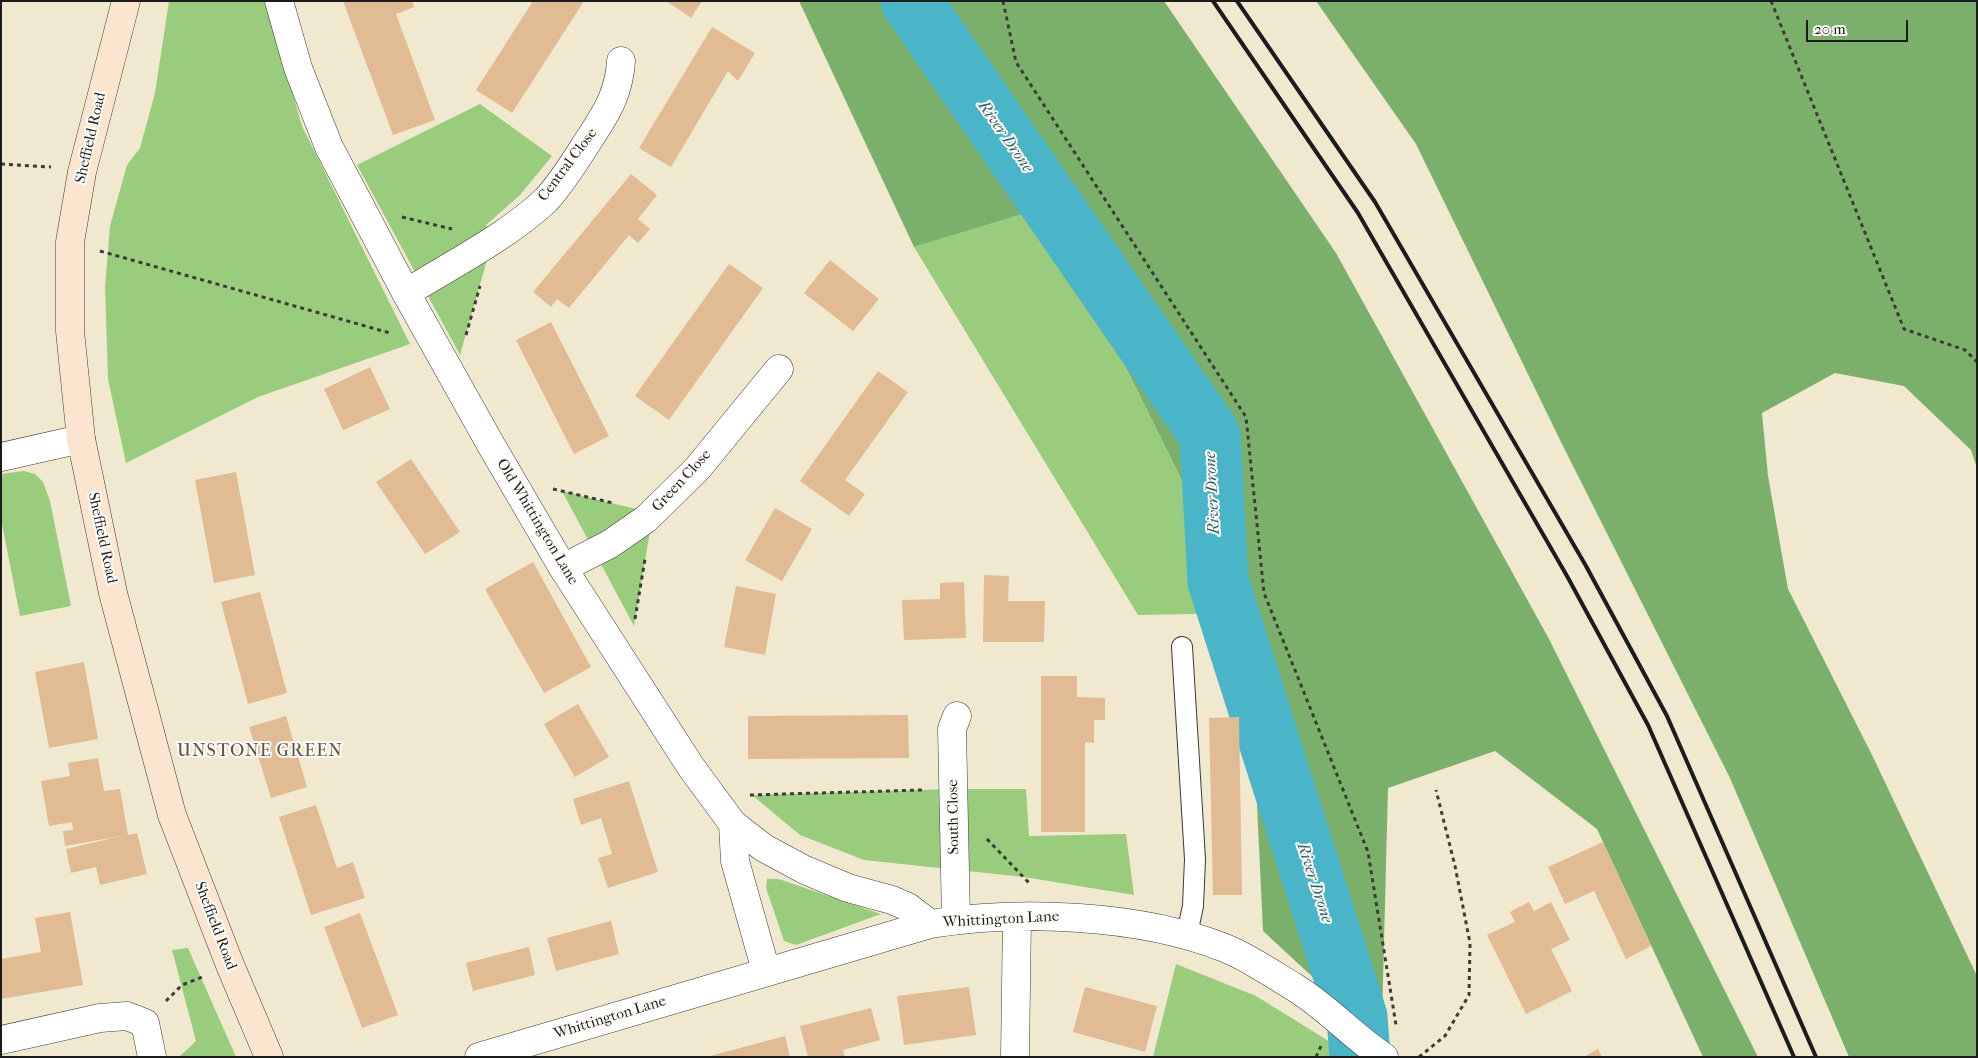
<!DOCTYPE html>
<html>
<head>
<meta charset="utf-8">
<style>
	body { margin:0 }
	#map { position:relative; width:1978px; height:1058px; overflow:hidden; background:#f0e9cf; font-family:"IM FELL French Canon",serif }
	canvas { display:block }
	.frame { position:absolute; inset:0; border:2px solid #1c1c1c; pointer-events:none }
	.scale { position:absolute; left:1806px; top:20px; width:102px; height:22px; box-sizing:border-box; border:2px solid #1c1c1c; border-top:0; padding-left:6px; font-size:15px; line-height:18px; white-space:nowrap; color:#1c1c1c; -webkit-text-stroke:4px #fdfcf7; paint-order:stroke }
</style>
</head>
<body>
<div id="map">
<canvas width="1978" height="1058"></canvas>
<div class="frame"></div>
<div class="scale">20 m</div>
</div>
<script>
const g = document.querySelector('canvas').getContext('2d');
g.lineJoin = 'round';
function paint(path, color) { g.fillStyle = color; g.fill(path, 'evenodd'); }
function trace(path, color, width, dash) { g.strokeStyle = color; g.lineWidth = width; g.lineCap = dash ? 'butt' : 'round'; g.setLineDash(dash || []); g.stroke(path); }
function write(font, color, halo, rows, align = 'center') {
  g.font = font + ' "IM FELL French Canon",serif'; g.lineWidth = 4; g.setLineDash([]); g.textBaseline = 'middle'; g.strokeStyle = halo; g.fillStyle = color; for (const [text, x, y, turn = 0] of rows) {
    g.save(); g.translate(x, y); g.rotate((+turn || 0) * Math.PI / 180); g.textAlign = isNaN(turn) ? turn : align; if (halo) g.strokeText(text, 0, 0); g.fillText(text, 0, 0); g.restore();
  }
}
const green = new Path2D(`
	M169,1H266L302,126L410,344L258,397L126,463L108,379L105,287L110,226L127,165L140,148L155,93Z
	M480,104L552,156L520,195L486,225L493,239L460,355L357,165Z
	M1046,207L1248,613L1138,615L914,247Z
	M24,471L35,474L43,482L50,501L71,606L20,616L1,519V474Z
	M562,491L653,513L634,626Z
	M953,789H1026L1029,836L1126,834L1134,895L1024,877L864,860L800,835L752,795Z
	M767,879H779L881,914L796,945L784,941L766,888Z
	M188,948L236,1057H179L196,1041L172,950Z
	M1176,964L1256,996L1340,1048V1057H1153Z`);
const forest = new Path2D(`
	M799,1H1164L1336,253L1549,639L1758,1057H1703L1597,829L1495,751L1388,788L1382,1019L1372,1032L1263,931L1248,613L1046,207L914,247Z
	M1316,1H1977V468L1971,450L1904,386L1835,373L1762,413L1768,476L1788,589L1873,757L1977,976V1057H1849L1730,778L1561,442L1416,144Z`);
const river = new Path2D(`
	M911,1L1210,435L1218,581L1357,1017L1360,1057`);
const building = new Path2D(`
	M343,1H412L414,7L396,14L435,120L393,135Z
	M533,1H584L512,113L476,90Z
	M666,1H702L691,18Z
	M712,27L755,53L738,81L728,71L671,167L639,148Z
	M631,174L657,195L638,219L650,229L638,243L629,235L569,308L557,299L551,307L533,292Z
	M830,260L879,299L853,331L804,293Z
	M729,264L763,288L669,420L635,396Z
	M551,322L609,436L574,454L516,340Z
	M370,367L390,409L343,430L324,389Z
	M878,371L908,392L845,480L865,494L849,516L800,481Z
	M411,459L460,532L425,554L376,482Z
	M236,472L255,575L214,583L195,480Z
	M775,508L812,529L782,581L745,560Z
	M533,562L591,667L544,693L485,589Z
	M984,575L1009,576L1008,601H1045L1044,642H983Z
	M964,582L966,638L904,640L902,600L940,599V583Z
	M736,586L776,594L765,655L724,647Z
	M260,592L287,693L248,704L221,602Z
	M84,662L98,739L49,748L35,672Z
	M1041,676H1077V697L1105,698V720H1094V743L1085,742V832H1041Z
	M578,704L609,757L575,777L544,724Z
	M908,715L909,758L748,759V716Z
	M286,716L307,787L271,798L249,727Z
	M1239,717L1242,895H1213L1209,718Z
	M98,758L104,791L120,789L128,835L137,833L147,874L100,885L96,867L71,873L66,849L121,836L65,846L63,831L73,830L72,822L49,826L41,781L70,776L68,763Z
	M629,781L658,872L608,888L598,858L612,854L601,818L581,825L573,799Z
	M316,805L337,868L353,862L365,898L311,915L279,817Z
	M1603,842L1651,946L1626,959L1594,891L1565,904L1548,867Z
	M1529,902L1534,911L1551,902L1570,940L1551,949L1572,991L1526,1014L1487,935L1515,922L1510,912Z
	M70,912L83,985L1,999V959L41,952L35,918Z
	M360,913L398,1015L362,1028L324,927Z
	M611,921L619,954L556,971L547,938Z
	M529,947L535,975L473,991L466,963Z
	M969,987L976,1035L904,1045L897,996Z
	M1085,987L1157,1006L1145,1052L1073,1032Z
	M871,1008L880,1040L843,1050L845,1057H808L800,1026Z
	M785,1036L790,1057H711L710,1056Z
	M1598,1049L1602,1057H1584Z`);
const path = new Path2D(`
	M1003,1L1016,62L1246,417L1264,593L1368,852L1396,1025
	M1771,1L1904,329L1965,350L1977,362
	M1,164L51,167
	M402,217L452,229
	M100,251L390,333
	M466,335L480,286
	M553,489L613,503
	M635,619L645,559
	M750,795L922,790
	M987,839L1031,885
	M166,1001L182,985L202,977
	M1316,1057L1321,1046
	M1419,1057L1445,1036L1469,995L1470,943L1455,866L1436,790`);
const service = new Path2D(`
	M1182,647L1195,859L1193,906L1187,934`);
const minor = new Path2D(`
	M279,1L298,68L329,147L406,293L491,445L563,568L691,767L733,824L764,848L805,870L848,888L892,900L908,907L930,924
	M406,293C451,265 508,236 546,200C562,183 577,158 590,138C607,112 619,93 621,61
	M1,457L81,439
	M563,568L610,544L646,519L697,469L779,369
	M733,824L735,861L766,971
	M956,920L952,729L957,716
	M1,1040L100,1018L127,1016L145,1023L152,1057
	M479,1057L930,924C1021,910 1139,914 1225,948C1246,956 1274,975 1294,987C1327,1007 1352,1036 1384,1057
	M1015,1057L1017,917`);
const secondary = new Path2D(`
	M126,1L82,172L70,242V331L81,439L113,593L172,815L230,965L269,1057`);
const rail = new Path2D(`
	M1213,1L1358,213L1567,576L1648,725L1794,1057
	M1237,1L1375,202L1586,566L1667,716L1816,1057`);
const streetNames = [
	["Sheffield Road",91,138,-77],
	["Central Close",568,165,-53],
	["Green Close",682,481,-47],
	["Old Whittington Lane",537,522,59],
	["Sheffield Road",102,538,78],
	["South Close",954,817,-91],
	["Whittington Lane",1001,920,-3],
	["Sheffield Road",215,926,69],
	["Whittington Lane",610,1018,-17]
];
const waterNames = [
	["River Drone",1005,137,55],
	["River Drone",1213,493,-93],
	["River Drone",1314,883,72]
];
const quarterNames = [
	["UNSTONE GREEN",260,752]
];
paint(green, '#99cd7d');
paint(forest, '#7ab06c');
trace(river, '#4ab4c8', 61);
paint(building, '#e1bb94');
trace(service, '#3c3b37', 22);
trace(minor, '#3c3b37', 29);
trace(secondary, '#3c3b37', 29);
trace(path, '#3c3b37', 3, [4, 4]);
trace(service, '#fff', 20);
trace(minor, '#fff', 28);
trace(secondary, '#fbe5cf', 28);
trace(rail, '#1c1c1c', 4);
write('15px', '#1c1c1c', '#fdfcf7', streetNames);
write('italic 16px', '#316069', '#fdfcf7', waterNames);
g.letterSpacing = '1px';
write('18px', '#615446', '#fdfcf7', quarterNames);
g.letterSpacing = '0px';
</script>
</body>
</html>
